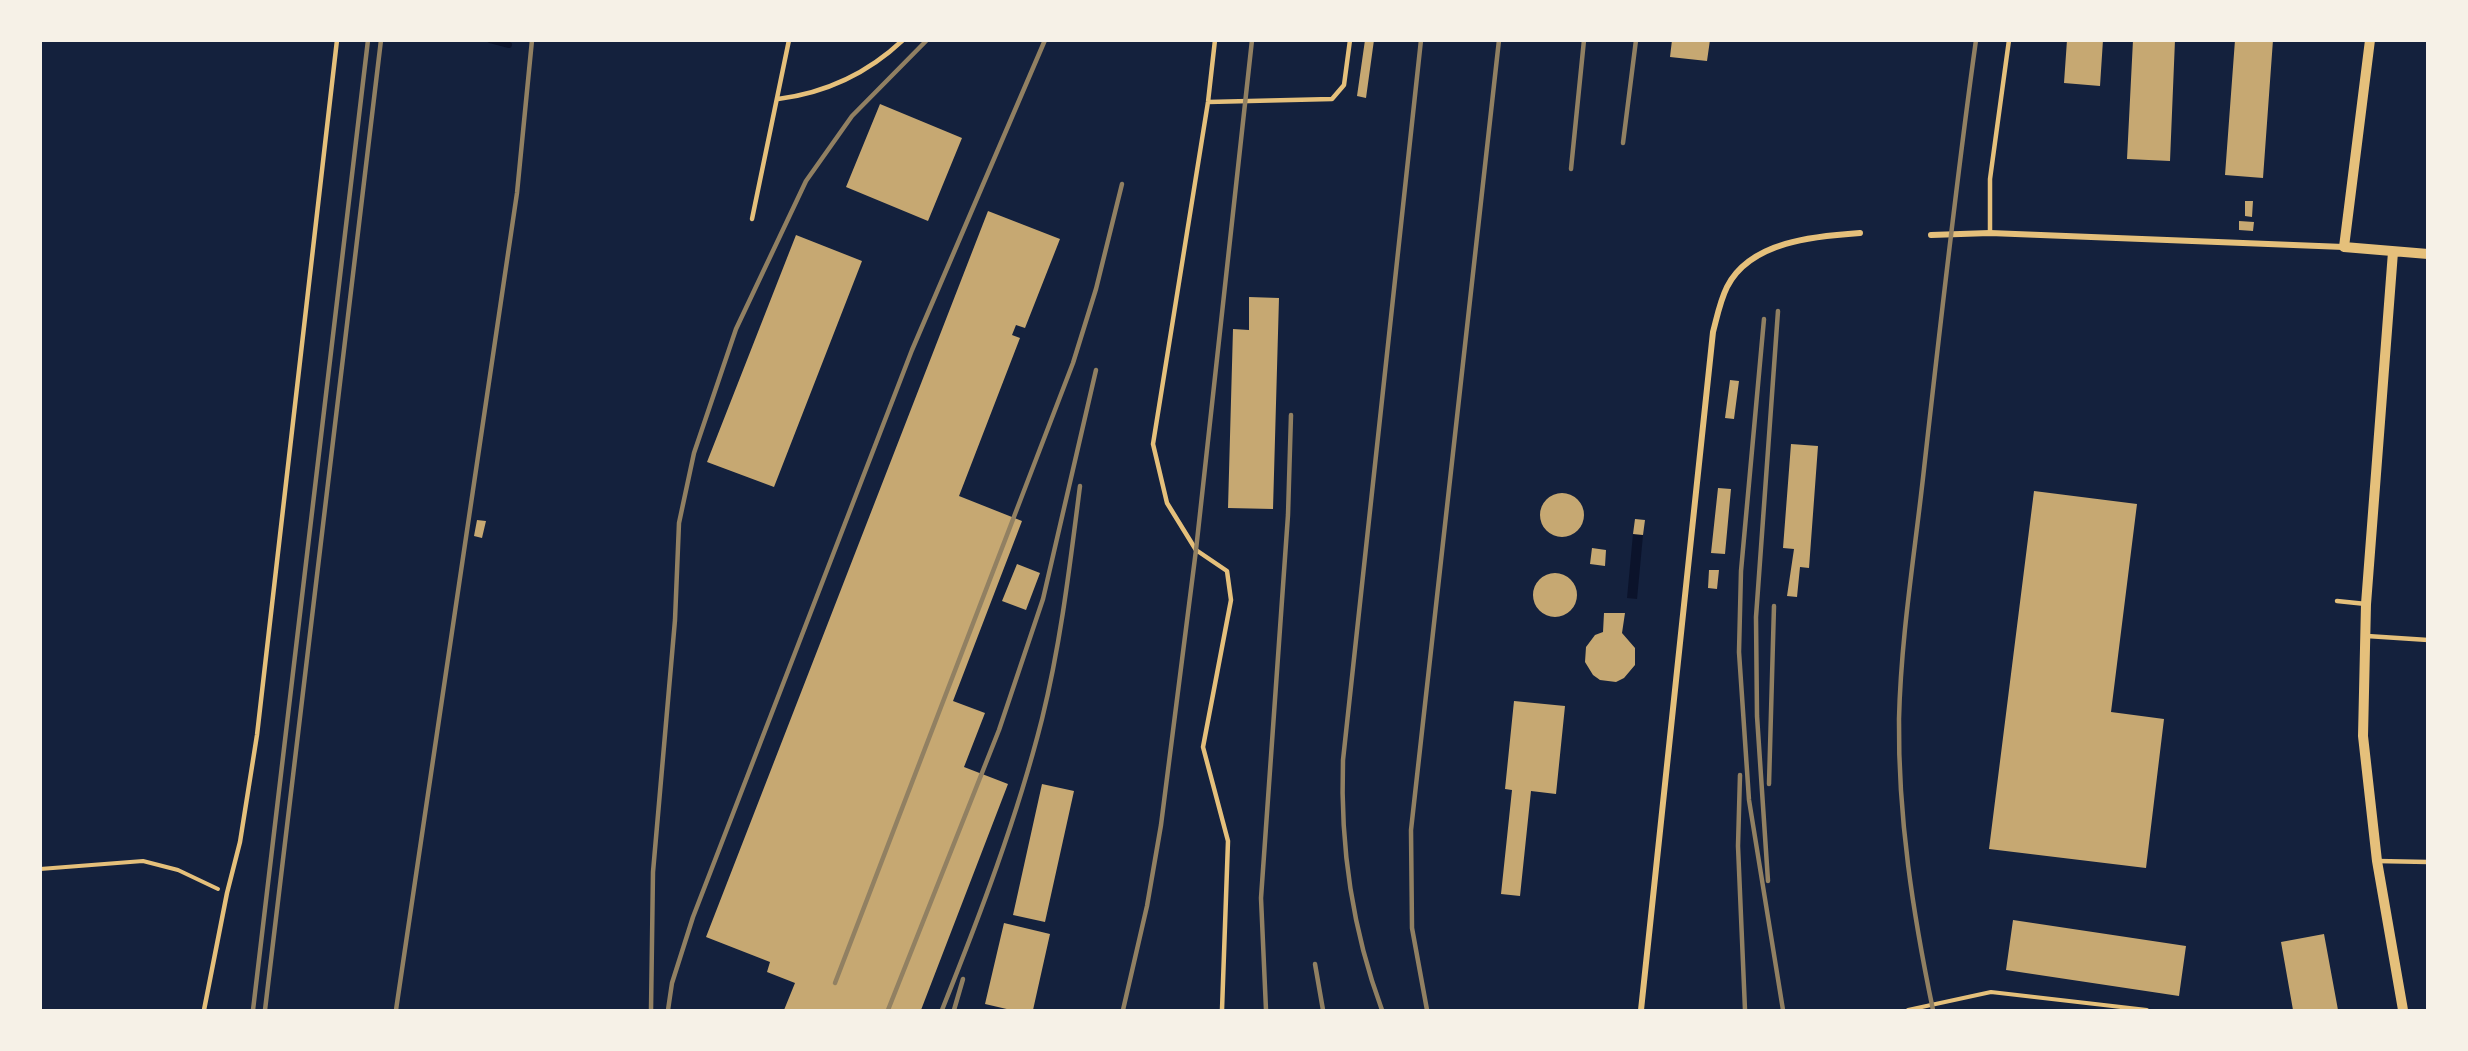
<!DOCTYPE html>
<html>
<head>
<meta charset="utf-8">
<style>
	body { margin:0 }
	#map { position:relative; width:2468px; height:1051px; overflow:hidden; background:#14213d; font-family:"Noto Serif",serif }
	canvas { display:block }
	.frame { position:absolute; inset:0; border:42px solid #f6f1e7; pointer-events:none }
</style>
</head>
<body>
<div id="map">
<canvas width="2468" height="1051"></canvas>
<div class="frame"></div>
</div>
<script>
const g = document.querySelector('canvas').getContext('2d');
g.lineJoin = 'round';
function paint(path, color) { g.fillStyle = color; g.fill(path, 'evenodd'); }
function trace(path, color, width, dash) { g.strokeStyle = color; g.lineWidth = width; g.lineCap = dash ? 'butt' : 'round'; g.setLineDash(dash || []); g.stroke(path); }
const water = new Path2D(`
	M1633,534L1643,535L1637,599L1627,598Z`);
const stream = new Path2D(`
	M490,40L509,45`);
const building = new Path2D(`
	M1365,40H1374L1366,98L1357,96Z
	M1672,40H1710L1707,61L1670,57Z
	M2067,40H2103L2100,86L2064,83Z
	M2133,40H2175L2170,161L2127,159Z
	M2235,40H2273L2263,178L2225,175Z
	M880,104L962,138L928,221L846,187Z
	M2245,201H2253L2252,217L2245,216Z
	M988,211L1060,239L1025,328L1016,325L1012,335L1020,338L959,496L1022,521L953,701L985,713L964,767L1008,784L921,1010H784L795,983L767,972L770,962L706,937Z
	M2239,221L2254,222L2253,231L2239,230Z
	M796,235L862,261L774,487L707,462Z
	M1249,297L1279,298L1273,509L1228,508L1233,329L1249,330Z
	M1730,380L1739,381L1734,419L1725,418Z
	M1791,444L1818,446L1809,568L1800,567L1797,597L1787,596L1794,549L1783,548Z
	M1718,488L1731,489L1725,554L1711,553Z
	M2034,491L2137,504L2111,712L2164,719L2146,868L1989,849Z
	M1540 515a22 22 0 1 1 44 0a22 22 0 1 1-44 0Z
	M1635,519L1645,520L1643,535L1633,534Z
	M477,520L486,521L482,538L474,536Z
	M1592,548L1606,550L1605,566L1590,564Z
	M1017,564L1040,573L1026,610L1002,601Z
	M1709,570H1719L1717,589L1708,588Z
	M1533 595a22 22 0 1 1 44 0a22 22 0 1 1-44 0Z
	M1604,613H1625L1622,633L1635,648V665L1624,678L1616,682L1600,680L1593,675L1585,662L1586,647L1595,635L1603,632Z
	M1514,701L1565,706L1556,794L1531,791L1520,896L1501,894L1512,790L1505,789Z
	M1042,784L1074,791L1045,922L1013,915Z
	M2013,920L2186,946L2179,996L2006,970Z
	M1004,923L1050,934L1033,1010H1011L985,1004Z
	M2324,934L2338,1010H2293L2281,942Z`);
const path = new Path2D(`
	M40,869L143,861L178,870L218,889
	M1908,1010L1991,992L2147,1010`);
const service = new Path2D(`
	M1215,40L1208,102L1153,444L1167,503L1196,550L1227,571L1231,600L1203,747L1228,841L1222,1010
	M778,99C825,93 868,73 903,40
	M1208,102L1332,99L1344,85L1350,40
	M752,219L789,40
	M1990,233V179L2009,40
	M2337,601L2366,604
	M2367,636L2428,640
	M2377,861L2428,862
	M204,1010L227,893L240,842L257,735L337,40`);
const minor = new Path2D(`
	M1931,235L1990,233L2344,247
	M1641,1010L1713,332C1717,317 1720,301 1727,287C1750,241 1816,236 1860,233`);
const tertiary = new Path2D(`
	M2370,40L2344,247L2428,254
	M2393,252L2366,604L2363,736L2377,861L2403,1010`);
const rail = new Path2D(`
	M1623,143L1636,40
	M1571,169L1584,40
	M1764,319L1741,571L1739,652L1749,800L1783,1010
	M1740,775L1738,846L1745,1010
	M1769,784L1774,606
	M1768,881L1757,716L1756,617L1778,311
	M1315,964L1323,1010
	M835,983L1073,363L1096,289L1122,184
	M253,1010L368,40
	M265,1010L381,40
	M396,1010L517,193L532,40
	M651,1010L653,872L675,620L679,523L694,453L736,329L806,181L852,116L927,40
	M668,1010L672,983L693,917L912,350L1045,40
	M888,1010L999,730L1043,599L1096,370
	M942,1010C980,915 1017,818 1042,719C1061,642 1070,564 1080,486
	M954,1010L963,979
	M1123,1010L1147,906L1161,825L1196,550L1252,40
	M1266,1010L1261,898L1288,515L1291,415
	M1382,1010C1352,929 1340,847 1343,760L1421,40
	M1427,1010L1412,928L1411,830L1499,40
	M1933,1010C1913,914 1898,817 1899,719C1901,635 1915,552 1924,469C1940,326 1956,183 1976,40`);
paint(water, '#0b132b');
trace(stream, '#0b132b', 6);
paint(building, '#c6a872');
trace(path, '#e5c07b', 4);
trace(service, '#e5c07b', 4.5);
trace(minor, '#e5c07b', 6);
trace(tertiary, '#e5c07b', 10);
trace(rail, '#918062', 4.5);
</script>
</body>
</html>
